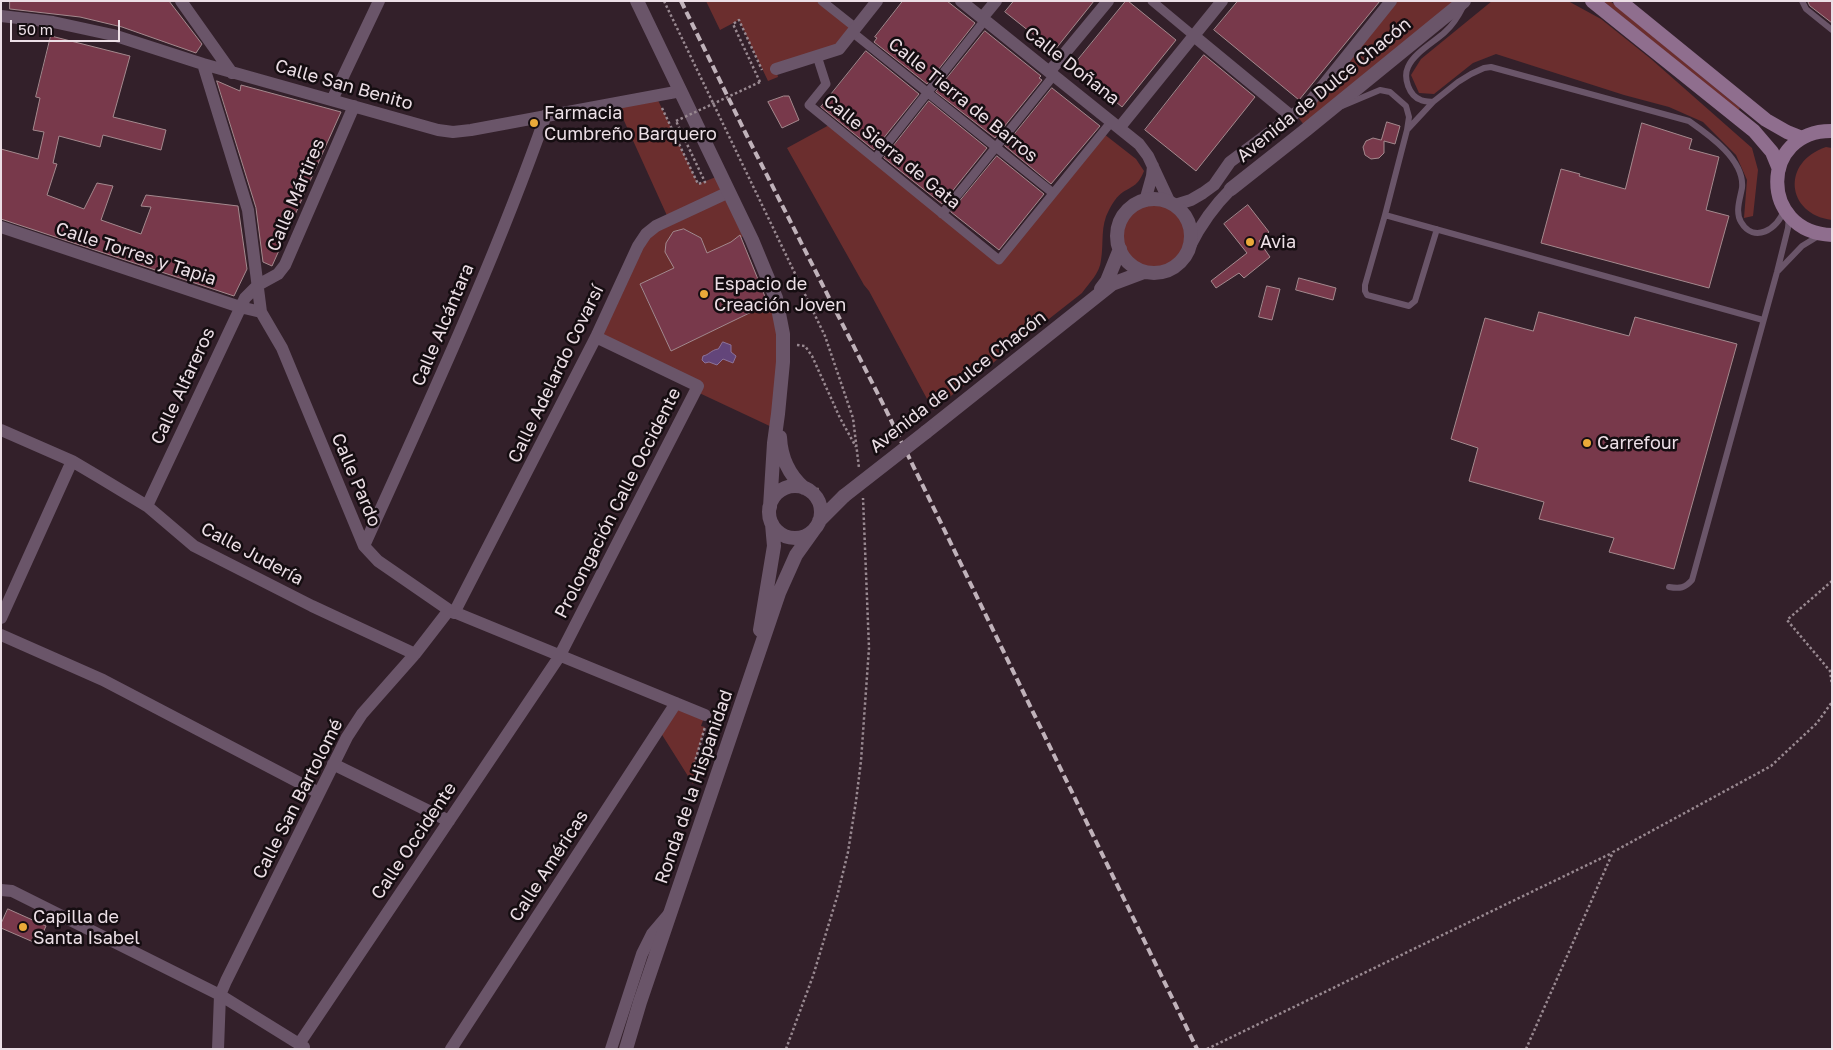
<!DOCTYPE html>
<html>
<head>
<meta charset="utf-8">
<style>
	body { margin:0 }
	#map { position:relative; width:1833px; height:1050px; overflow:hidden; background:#33202a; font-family:"Golos Text",sans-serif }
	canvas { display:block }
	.frame { position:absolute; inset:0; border:2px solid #ecdfe6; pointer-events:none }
	.scale { position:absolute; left:10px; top:20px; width:110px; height:22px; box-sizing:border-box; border:2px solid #ecdfe6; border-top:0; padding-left:6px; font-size:15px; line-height:18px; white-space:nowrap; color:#ecdfe6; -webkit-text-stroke:4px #150d11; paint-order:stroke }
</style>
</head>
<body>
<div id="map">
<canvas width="1833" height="1050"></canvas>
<div class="frame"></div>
<div class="scale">50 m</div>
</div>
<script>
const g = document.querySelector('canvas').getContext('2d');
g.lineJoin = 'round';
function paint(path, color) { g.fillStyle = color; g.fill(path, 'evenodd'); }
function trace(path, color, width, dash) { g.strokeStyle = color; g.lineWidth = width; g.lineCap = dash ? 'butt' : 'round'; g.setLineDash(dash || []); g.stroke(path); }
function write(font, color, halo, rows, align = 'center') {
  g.font = font + ' "Golos Text",sans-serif'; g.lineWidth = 5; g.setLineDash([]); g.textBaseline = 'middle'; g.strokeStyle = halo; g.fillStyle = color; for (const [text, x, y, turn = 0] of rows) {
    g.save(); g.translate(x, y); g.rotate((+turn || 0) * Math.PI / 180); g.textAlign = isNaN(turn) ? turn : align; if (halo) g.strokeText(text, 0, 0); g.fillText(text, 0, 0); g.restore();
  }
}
const green = new Path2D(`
	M706,1H822L856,28L839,49L776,69L778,77L768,81L739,20L720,30Z
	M1391,1H1464L1307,129L1295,113Z
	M1492,1H1568L1601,19L1651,59L1752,148L1758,170L1753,216L1744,218L1747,180L1736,155L1703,122L1669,107L1624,95L1496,54L1473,63L1434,94L1419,93L1411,75L1421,59Z
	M1603,1H1610L1740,108L1738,111Z
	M656,96L698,184L721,175L748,234L702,256L704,245L701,238L685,229L673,232L666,243L665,252L678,266L640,285L671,351L768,304L783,334L776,429L695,391L596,337L638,246L669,220L616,103Z
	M831,124L999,260L1104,134L1136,159L1144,171C1138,185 1135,185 1123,192C1117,196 1112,204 1109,210C1100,226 1104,243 1101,260C1100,273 1089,283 1082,293L933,410L869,291L864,285L787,148Z
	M1826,147L1832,148V220C1786,214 1781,162 1826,147Z
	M1121 236a33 33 0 1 1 66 0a33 33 0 1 1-66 0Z
	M676,703L705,715L701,726L705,727L694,764L698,766L693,784L659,730Z`);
const water = new Path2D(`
	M723,342L731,345V352L736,356L733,363L723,359L717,365L709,362L705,363L702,360L703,356C709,355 711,350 718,349Z`);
const building = new Path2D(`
	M10,1H169L202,44L196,53L122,27L80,17L10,9Z
	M903,1H947L975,23L927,84L874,42L877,38L875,37Z
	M1014,1H1094L1054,51L1005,12Z
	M1126,1H1128L1176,40L1122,107L1073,66Z
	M1238,1H1380L1299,100L1214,30Z
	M1808,1H1832V23L1810,6Z
	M985,31L1041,76L1039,78L1042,80L995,138L936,92Z
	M51,36L130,56L113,117L166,130L161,150L103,135L100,147L59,136L53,163L57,164L47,195L84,209L97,183L113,186L101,220L141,234L151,207L141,206L146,195L238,206L247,269L234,296L1,219V149L38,159L44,132L33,130L40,98L36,97Z
	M866,51L919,94L874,150L821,107Z
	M1204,55L1255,97L1196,171L1145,130Z
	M217,81L240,91L241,85L341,112L272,266L263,262L256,208Z
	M1052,88L1100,126L1051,184L1005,146Z
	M784,96H789L799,120L782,128L768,102Z
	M929,101L987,148L942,204L884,158Z
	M1387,122L1400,126L1395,144L1384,141V153L1379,158L1371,159L1365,155L1363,147L1366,141L1373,138L1381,140Z
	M1642,123L1692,139L1689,149L1719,157L1706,210L1729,216L1709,288L1541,243L1561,169L1580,174L1579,176L1625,189Z
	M997,156L1044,194L999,250L951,212Z
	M1248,205L1269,232L1259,241L1270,257L1244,278L1239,273L1216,288L1211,281L1247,253L1224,224Z
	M684,229L701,238L707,253L731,242L740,235L768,304L671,351L640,284L674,268L665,252L666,243L673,232Z
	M1299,278L1336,288L1333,300L1296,290Z
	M1267,286L1280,289L1272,320L1259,317Z
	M1539,312L1629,336L1635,317L1737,344L1674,569L1609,552L1614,538L1539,519L1544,502L1469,481L1478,448L1451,439L1485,318L1533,331Z
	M8,909L46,926L38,944L1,928V924Z`);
const path = new Path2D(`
	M664,1L825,336L853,418L859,468
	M760,82L733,24L739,20L762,70
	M662,108L698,184L705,182L676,121
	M797,345L805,346L812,356L840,418L856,447
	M817,488L822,499
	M1832,581L1787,620L1830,671L1832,685
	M698,766L694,765L705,727
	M703,776L696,774L710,726
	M786,1049L813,976L837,897L848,852L856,801L861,761L869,648L863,498
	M1207,1049L1612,853
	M1526,1049L1613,852L1771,766L1817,723L1832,702`);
const service = new Path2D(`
	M1802,1L1806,9L1832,30
	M1433,102C1429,101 1424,102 1421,100C1409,96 1403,78 1408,67C1414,53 1433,43 1445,32C1453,25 1458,17 1463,7
	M1342,106L1380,90L1390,92L1406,106L1409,117L1407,130
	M1385,215L1365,285V291L1367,295L1409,306L1415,301L1437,229
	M1778,271L1802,246L1820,235
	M1763,320L1385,215L1407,130L1433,102L1458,82L1471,74L1484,68L1491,67L1689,121C1709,135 1745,160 1742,188C1740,199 1735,212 1741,222C1754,244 1778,229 1784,210
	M1669,587C1680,589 1685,588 1692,580L1777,272L1788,228L1789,216`);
const pedestrian = new Path2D(`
	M822,1L856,28
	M1152,1L1194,36
	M852,32L1053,193
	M817,56L826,84L809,105L999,260L1112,121
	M875,159L985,20
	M942,214L1054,75`);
const minor = new Path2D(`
	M181,1L232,73
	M961,1L1139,144L1148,156L1170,203
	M1,16L53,22L113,35L203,64L438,130L453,132L471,130L681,91
	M982,18L996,1
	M1194,36L1291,116
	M203,64L248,210L261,312L282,348L364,546L378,561L449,610L705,715
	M776,69L839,49L877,1
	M1050,71L1108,1
	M332,100L379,1
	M1120,127L1222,1
	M1145,201L1152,176L1153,166
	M1175,205L1191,200L1203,193L1214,185L1230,162L1309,103L1391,1
	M1,227L240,307L261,312
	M1190,246C1201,224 1213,207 1231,189
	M1,430L72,461L99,477L147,506L194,546L312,606L415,654
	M147,506L245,298L258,285L278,274L285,265L354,106
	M364,546C428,404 494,263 546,115
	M454,613L596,337L638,246L646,234L656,226L729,192
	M1,618L72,461
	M1,635L103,680L319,793
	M333,764L449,821
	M1,890L12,891L220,995L304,1047
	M299,1044L559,657L698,386L596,337
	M218,1049L220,995L226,981L347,737L362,714L415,654L449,610
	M451,1049L676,703
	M611,1049L642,954L652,934L669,914`);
const tertiary = new Path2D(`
	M637,1L752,240L776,298L783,334V362L778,414L774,443L770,507
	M1231,189L1307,129L1464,1
	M1117 236a37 37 0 1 1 74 0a37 37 0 1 1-74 0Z
	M1101,289L1107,281L1120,249
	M926,432L1112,284L1144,272
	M780,437C781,458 788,474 804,488
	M769 512a26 26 0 1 1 52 0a26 26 0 1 1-52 0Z
	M819,521L844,496
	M760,630L774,546L772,524
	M626,1049L640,1002L779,593L796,555L816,527`);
const secondary = new Path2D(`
	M1592,1L1754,131L1772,152L1779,169
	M1620,1L1766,120L1787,132L1802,138
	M1832,131C1760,130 1758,232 1832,235`);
const rail = new Path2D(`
	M681,1L746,134L885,408L1197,1049`);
const pathBridge = new Path2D(`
	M676,121L760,82`);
const tertiaryBridge = new Path2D(`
	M844,496L926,432`);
const markers = [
	[534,123,5,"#ebaa39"],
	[1250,242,5,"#ebaa39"],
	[704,294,5,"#ebaa39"],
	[1587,443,5,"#ebaa39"],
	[23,927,5,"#ebaa39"]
];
const streetNames = [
	["Calle Doñana",1072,66,38],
	["Calle San Benito",344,85,16],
	["Avenida de Dulce Chacón",1324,90,-39],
	["Calle Tierra de Barros",963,100,39],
	["Calle Sierra de Gata",892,152,39],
	["Calle Mártires",296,195,-67],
	["Calle Torres y Tapia",136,254,18],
	["Calle Alcántara",443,325,-67],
	["Calle Adelardo Covarsí",556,374,-64],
	["Avenida de Dulce Chacón",958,382,-38],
	["Calle Alfareros",183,386,-65],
	["Calle Pardo",356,480,67],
	["Prolongación Calle Occidente",618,503,-63],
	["Calle Judería",252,554,28],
	["Ronda de la Hispanidad",694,787,-71],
	["Calle San Bartolomé",298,799,-63],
	["Calle Occidente",414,841,-56],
	["Calle Américas",549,866,-57]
];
const poiNames = [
	["Farmacia",544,113],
	["Cumbreño Barquero",544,134],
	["Avia",1260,242],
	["Espacio de",714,284],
	["Creación Joven",714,305],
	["Carrefour",1597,443],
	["Capilla de",33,917],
	["Santa Isabel",33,938]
];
paint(green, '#6b2e2e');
paint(water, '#63457a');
trace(water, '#8c739a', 1);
paint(building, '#78394b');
trace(building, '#a4898e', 1);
trace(path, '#998991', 2.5, [2.5, 2.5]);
trace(service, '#6a5569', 6);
trace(pedestrian, '#6a5569', 9);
trace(minor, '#6a5569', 12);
trace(tertiary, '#6a5569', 14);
trace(secondary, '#8f6e8e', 14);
trace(rail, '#c0b2ba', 4, [8, 4]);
trace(pathBridge, '#998991', 2.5, [2.5, 2.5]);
trace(tertiaryBridge, '#6a5569', 14);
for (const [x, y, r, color] of markers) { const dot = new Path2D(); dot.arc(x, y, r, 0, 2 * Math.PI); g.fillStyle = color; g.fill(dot); trace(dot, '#150d11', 2); }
write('18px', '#ecdfe6', '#150d11', streetNames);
write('18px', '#ecdfe6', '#150d11', poiNames, 'left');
</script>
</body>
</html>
